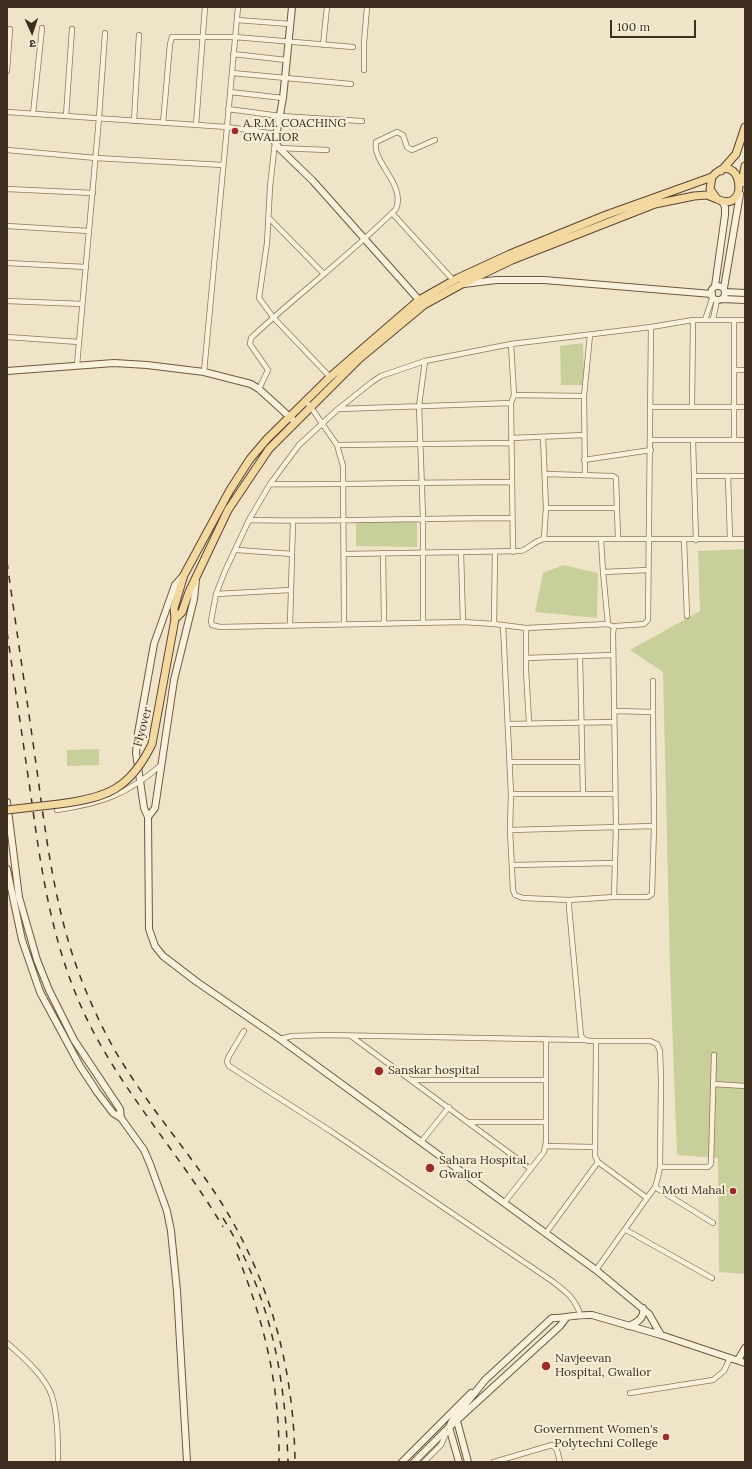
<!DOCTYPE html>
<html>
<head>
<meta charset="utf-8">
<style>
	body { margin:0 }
	#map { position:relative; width:752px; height:1469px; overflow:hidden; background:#f0e4c8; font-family:Lora,"Noto Sans Devanagari",serif }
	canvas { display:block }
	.frame { position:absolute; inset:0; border:8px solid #3d2e20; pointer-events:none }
	.north { position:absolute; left:12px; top:12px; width:40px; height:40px; -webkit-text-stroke:3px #f7eed8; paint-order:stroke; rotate:177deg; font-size:11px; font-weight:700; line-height:16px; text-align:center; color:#3d2e20 }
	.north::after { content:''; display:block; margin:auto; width:14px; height:18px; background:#3d2e20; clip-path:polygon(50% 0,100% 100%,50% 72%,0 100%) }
	.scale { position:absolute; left:610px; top:20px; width:86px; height:18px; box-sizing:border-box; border:2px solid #3d2e20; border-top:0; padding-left:5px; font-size:12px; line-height:14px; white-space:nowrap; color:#3d2e20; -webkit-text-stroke:3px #f7eed8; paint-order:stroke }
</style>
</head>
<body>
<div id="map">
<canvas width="752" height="1469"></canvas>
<div class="frame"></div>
<div class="north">उ</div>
<div class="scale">100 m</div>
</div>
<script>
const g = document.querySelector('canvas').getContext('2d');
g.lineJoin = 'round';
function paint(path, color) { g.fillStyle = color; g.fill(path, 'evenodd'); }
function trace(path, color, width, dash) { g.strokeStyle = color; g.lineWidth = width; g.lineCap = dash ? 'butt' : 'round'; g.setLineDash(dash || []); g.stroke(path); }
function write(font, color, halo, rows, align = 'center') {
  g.font = font + ' Lora,serif'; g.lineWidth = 4; g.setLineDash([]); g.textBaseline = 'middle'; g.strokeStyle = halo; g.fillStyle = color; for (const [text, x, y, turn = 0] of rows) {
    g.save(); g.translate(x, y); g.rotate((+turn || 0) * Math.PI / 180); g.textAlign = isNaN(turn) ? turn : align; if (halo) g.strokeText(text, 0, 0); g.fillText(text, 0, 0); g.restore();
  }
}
const green = new Path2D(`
	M583,343L584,385H561L560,346Z
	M356,521L417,522V547L356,546Z
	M745,549V1274L719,1272L718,1158L677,1155L670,968L663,672L630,650L700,611L698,551Z
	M563,565L598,573L597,618L535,612L543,573Z
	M99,749V765L67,766V750Z`);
const street = new Path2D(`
	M237,20L290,24
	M323,45L327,7
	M233,54L286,60
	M364,70V43L367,7
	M7,71L10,29
	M232,73L351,84
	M230,92L283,98
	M228,109L280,116L362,121
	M7,112L227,127L238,7
	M33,114L42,28
	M66,116L72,29
	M134,121L139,35
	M163,123L170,44L172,37H235L353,47
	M196,125L205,7
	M275,142L270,187L267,243L259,298L273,317L330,377
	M279,148L327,150
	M7,150L96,158L223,165
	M7,189L93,193
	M392,213L454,281
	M270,219L324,274
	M7,226L89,231
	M7,263L86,267
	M7,301L82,304
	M713,319L717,300
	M705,320L713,296
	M734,320V370H745
	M7,337L79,342
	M511,344L425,361L381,376L372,382L338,409L299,445L270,484L249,520L225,571L216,594L211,621L212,625L220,627L463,622L494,624L526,628L608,624L614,627
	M77,365L99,118L105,33
	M204,372L227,127L276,134
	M259,389L268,370L250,344L251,338C298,294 350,255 396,209C406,184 372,163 376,142L397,132L403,135L407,147L412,150L435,140
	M514,395L584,396
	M305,401L310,406L337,445L343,466L344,624
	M651,407H745
	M692,407L693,320
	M339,409L511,403
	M543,437L546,508L544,539
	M511,438L584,435
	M651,440H745
	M693,440L694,476H745
	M734,440V370
	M337,445L511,443
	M584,460L651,450
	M546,474L613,476L616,478L618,539
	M585,475L584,396L590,335
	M694,476L696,540
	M728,476L730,539
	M270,484C351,485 431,482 512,482
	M546,508H617
	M249,520C337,522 424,518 512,518
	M684,540L687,616
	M237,550L292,554
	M461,552L463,622
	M513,552L511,403L514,395L511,344L651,327
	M383,553L384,623
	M344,554L521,551C530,548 534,541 544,539H601
	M603,572L601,539H745
	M216,594L290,590
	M423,623V518L419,406L425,361
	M494,624L495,552
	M608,624L603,572L648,570
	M290,625L293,521
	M503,625L511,794L510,830L513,890L515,895L523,898L569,900
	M526,628V670L529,722
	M580,656L583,794
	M526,658L613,655
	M653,712V681
	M508,724L614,722
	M510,762H582
	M511,794H615
	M57,810C101,803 127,795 161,765
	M510,830L654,826
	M512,865L615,863
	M614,897H648L652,894L654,826L653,712L615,711
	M244,1031L229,1056L227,1062L229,1066L332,1132L552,1281C565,1291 575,1298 580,1314
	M351,1036L531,1169
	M280,1039L292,1036L327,1035L585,1040
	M596,1042L595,1156L598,1162L647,1198
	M412,1080H546
	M713,1084L745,1086
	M468,1122H546
	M421,1142L449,1107
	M545,1146L594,1147
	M660,1167H708L711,1164L714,1055
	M655,1187L713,1223
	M504,1203L544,1152L546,1142V1039
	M626,1230L712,1278
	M546,1233L598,1162
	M596,1270L647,1198L655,1187L658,1177L660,1167L661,1080L660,1051L657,1044L650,1041H590L585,1040L581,1036L569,907V900L614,897L616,827L613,633L614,627L616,626L644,624L648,620L651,327L693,320H745
	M7,1343C22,1356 39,1371 49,1389C58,1406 58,1442 58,1462
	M630,1393L713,1380L724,1371L730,1358
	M424,1462L441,1445L448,1429
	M494,1462L552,1445L557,1450L560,1462`);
const secondary = new Path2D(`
	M292,7L283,98L275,142L279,148L313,181L419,300
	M464,284L496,280H544L712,294
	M715,286L725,215V207L722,201
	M711 293a7 7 0 1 1 14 0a7 7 0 1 1-14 0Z
	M724,288L740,194
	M725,292L745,293
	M722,299L745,300
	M7,371L114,363L147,365L204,372L251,384L259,389L292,419
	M183,576L175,585L154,644L138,733L136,753L144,808L148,817L149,929L155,946L163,956L197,982L280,1039L596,1270L649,1314L661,1335
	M7,802L19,897L37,960L49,990L74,1040L120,1109L121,1118L144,1150L150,1164L167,1211L171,1231L177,1291L187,1462
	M148,817L155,808L174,680L194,599L196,579
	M7,869L22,940L40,992L80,1066L97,1092L113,1113L121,1118
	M628,1326C637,1323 645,1318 643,1308
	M738,1360L745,1348
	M457,1421L468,1462
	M402,1462L471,1393
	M414,1462L443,1433L560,1326L566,1318
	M459,1462L449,1427L452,1421L485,1380L552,1318C566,1318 578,1314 592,1315L661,1335L745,1363`);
const primary = new Path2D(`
	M721,171L736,154L745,127
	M742,183L745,166
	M175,619L174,608L184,575L230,490L250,459L267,439L330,377L419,300L458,278L510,254L606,215L712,177C741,145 752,216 717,199L710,189L712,177
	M175,619L182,612L189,592L228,510L269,449L359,359L424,305L462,284L512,260L655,204L694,196L707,195L717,199`);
const rail = new Path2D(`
	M7,562C17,634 28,706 38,778C47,844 56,913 80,976C92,1007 107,1039 125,1067C159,1121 204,1169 235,1226C275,1299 294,1378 295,1462
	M7,632C15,687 23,742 31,796C41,870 52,944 84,1013C120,1090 180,1154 223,1227
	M223,1218C270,1295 285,1373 288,1462
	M237,1254C265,1324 280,1386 279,1462`);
const primaryBridge = new Path2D(`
	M7,810C25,808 42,806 59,804C107,798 130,789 152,744L175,619`);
const markers = [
	[235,131,4,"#9e2a2b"],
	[379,1071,5,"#9e2a2b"],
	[430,1168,5,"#9e2a2b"],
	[733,1191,4,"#9e2a2b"],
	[546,1366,5,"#9e2a2b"],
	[666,1437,4,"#9e2a2b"]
];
const poiNames = [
	["A.R.M. COACHING",243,124],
	["GWALIOR",243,138],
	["Sanskar hospital",388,1071],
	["Sahara Hospital,",439,1161],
	["Gwalior",439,1175],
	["Moti Mahal",725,1191,"right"],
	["Navjeevan",555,1359],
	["Hospital, Gwalior",555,1373],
	["Government Women's",658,1430,"right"],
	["Polytechni College",658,1444,"right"]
];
const streetNames = [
	["Flyover",143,727,-75]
];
paint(green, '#c9cf9b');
trace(street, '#8d765c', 6);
trace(secondary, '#6f573f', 8);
trace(primary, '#5b4430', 9);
trace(street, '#faf1dc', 4.5);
trace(secondary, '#faf1dc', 6);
trace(primary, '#f3d9a0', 7);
trace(rail, '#3d2e20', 1.5, [7, 7]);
trace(primaryBridge, '#5b4430', 9, []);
trace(primaryBridge, '#f3d9a0', 7);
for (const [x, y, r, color] of markers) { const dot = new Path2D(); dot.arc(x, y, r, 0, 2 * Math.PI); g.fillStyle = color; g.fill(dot); trace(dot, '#f7eed8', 1.5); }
write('12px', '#3d2e20', '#f7eed8', poiNames, 'left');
write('12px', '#3d2e20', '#f7eed8', streetNames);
</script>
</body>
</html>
